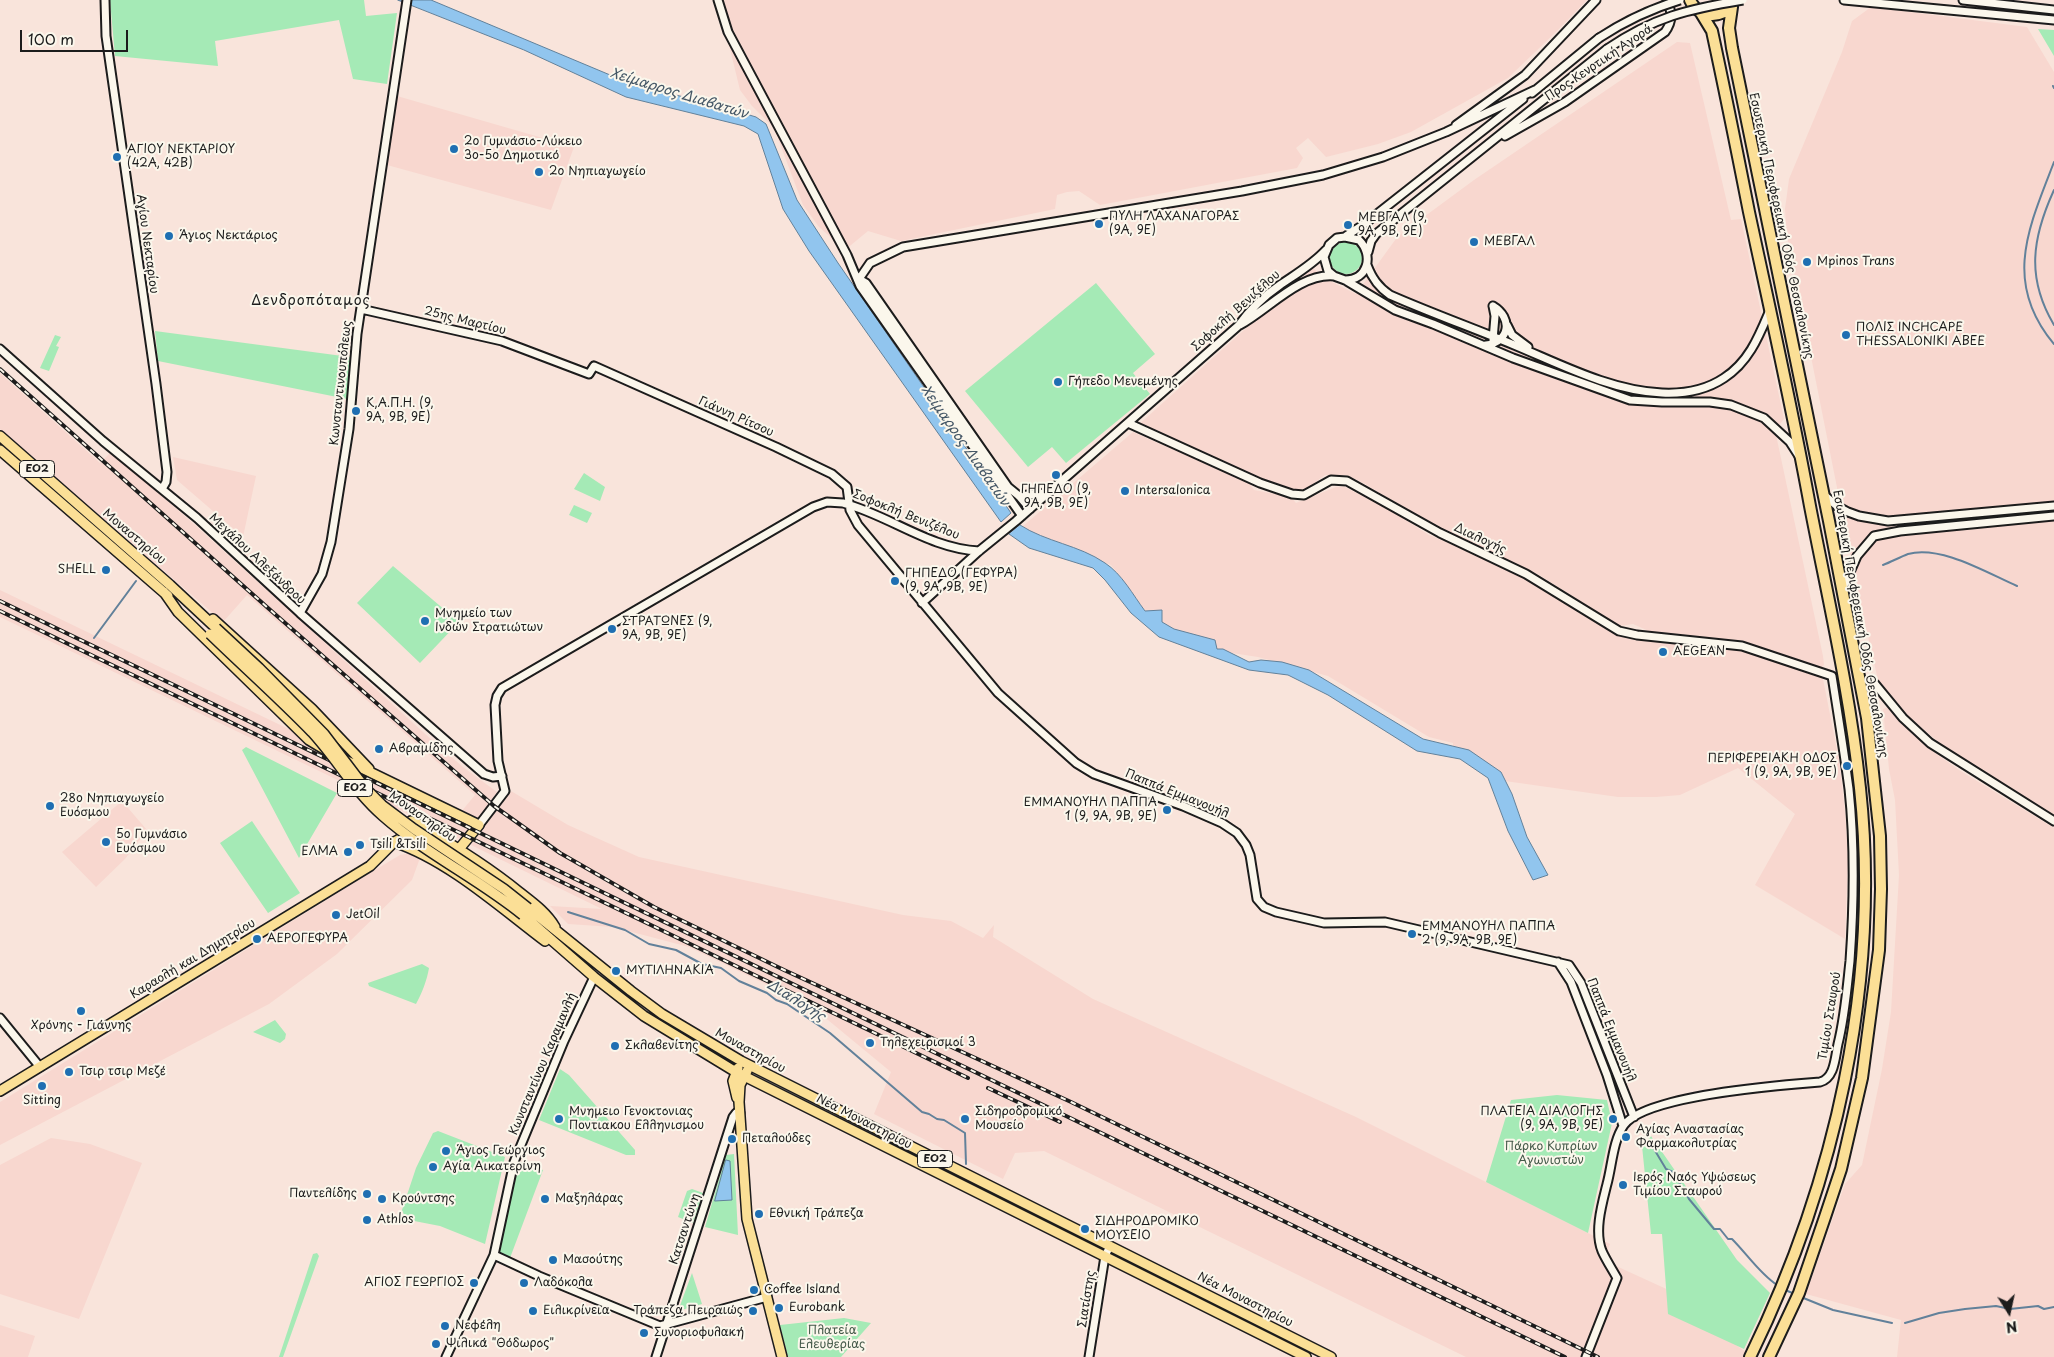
<!DOCTYPE html>
<html>
<head>
<meta charset="utf-8">
<style>
	body { margin:0 }
	#map { position:relative; width:2054px; height:1357px; overflow:hidden; background:#f9e4db; font-family:"Playpen Sans",sans-serif }
	canvas { display:block }
	.north { position:absolute; left:1984px; top:1287px; width:50px; height:50px; -webkit-text-stroke:4px #fbf7ec; paint-order:stroke; rotate:170deg; font-size:14px; font-weight:700; line-height:20px; text-align:center; color:#1c1c1c }
	.north::after { content:''; display:block; margin:auto; width:18px; height:22px; background:#1c1c1c; clip-path:polygon(50% 0,100% 100%,50% 72%,0 100%) }
	.scale { position:absolute; left:20px; top:30px; width:108px; height:22px; box-sizing:border-box; border:2px solid #1c1c1c; border-top:0; padding-left:6px; font-size:15px; line-height:18px; white-space:nowrap; color:#1c1c1c; -webkit-text-stroke:4px #fbf7ec; paint-order:stroke }
</style>
</head>
<body>
<div id="map">
<canvas width="2054" height="1357"></canvas>
<div class="north">N</div>
<div class="scale">100 m</div>
</div>
<script>
const g = document.querySelector('canvas').getContext('2d');
g.lineJoin = 'round';
function paint(path, color) { g.fillStyle = color; g.fill(path, 'evenodd'); }
function trace(path, color, width, dash) { g.strokeStyle = color; g.lineWidth = width; g.lineCap = dash ? 'butt' : 'round'; g.setLineDash(dash || []); g.stroke(path); }
function write(font, color, halo, rows, align = 'center') {
  g.font = font + ' "Playpen Sans",sans-serif'; g.lineWidth = 4; g.setLineDash([]); g.textBaseline = 'middle'; g.strokeStyle = halo; g.fillStyle = color; for (const [text, x, y, turn = 0] of rows) {
    g.save(); g.translate(x, y); g.rotate((+turn || 0) * Math.PI / 180); g.textAlign = isNaN(turn) ? turn : align; if (halo) g.strokeText(text, 0, 0); g.fillText(text, 0, 0); g.restore();
  }
}
const built = new Path2D(`
	M718,0H1587L1557,31L1508,78L1411,132L1378,144L1326,157L1308,138L1296,148L1303,158L1297,168L1100,205L1079,191L1067,192L1057,195L1055,209L901,241L868,231L845,250L819,227L803,205L774,128L752,106L740,90Z
	M1871,7L2027,27L2054,72V819L1941,744L1911,719L1901,708L1878,680L1857,588L1787,236L1785,209L1789,179L1842,52L1852,21Z
	M1677,42L1690,43L1731,220L1741,219L1784,419L1775,430L1823,656L1824,665L1820,669L1746,644L1653,633L1633,624L1619,626L1541,576L1424,520L1365,484L1347,475H1325L1306,489L1294,490L1251,480L1136,427L1313,268L1324,278L1356,294L1398,236L1474,180Z
	M397,96L574,147L551,210L387,165Z
	M0,373L100,463L111,452L195,525L434,742L463,767L497,792L462,840L0,617V590L461,812L475,795L247,595L223,622L0,429Z
	M1133,432L1249,483L1254,490L1291,497L1296,503L1336,487H1345L1393,512L1429,535L1500,563L1618,636L1633,640L1694,645L1741,651L1791,666L1823,679L1839,760L1845,812L1848,857L1845,939L1755,885L1795,814L1738,768L1680,795L1656,797H1618L1505,781L1453,748V743L1429,737L1328,676L1258,657L1219,651L1170,632L1144,609L1111,565L1041,541L1022,527Z
	M173,457L256,476L243,537L177,480Z
	M1888,707L1913,735L1931,750L1959,770L2054,828V1357H1897L1901,1320L1806,1294L1845,1184L1862,1165L1882,1069L1891,1012L1899,875L1895,800L1889,769L1883,709Z
	M511,791L568,825L639,857L903,915L951,921L983,938L994,925L993,937L1093,999L1356,1117L1610,1244L1603,1260L1697,1303L1692,1313L1743,1350L1757,1357H1466L1044,1151L1015,1153L1003,1179L874,1114L891,1072L811,1006L689,947L613,927L568,924L550,906L602,909L471,845Z
	M122,801L147,830L125,859L96,887L62,852Z
	M410,853L420,858L412,880L337,954L269,1004L0,1145V1102L375,870L400,855Z
	M51,1138L90,1144L142,1163L79,1319L0,1294V1165Z
	M0,1325L35,1336L28,1357H0Z`);
const green = new Path2D(`
	M110,0H364L366,16L397,13L387,84L353,79L339,20L215,41L218,66L115,56Z
	M2038,29L2054,30V56Z
	M1330 258a16 16 0 1 1 32 0a16 16 0 1 1-32 0Z
	M1096,283L1155,354L1133,373L1150,394L1066,463L1052,447L1028,467L965,391Z
	M155,331L350,357L347,399L158,361Z
	M55,335L61,337L56,346L59,347L49,371L40,368Z
	M584,473L605,487L600,501L574,489Z
	M574,505L592,513L587,523L569,515Z
	M393,566L459,622L420,663L357,603Z
	M246,747L337,793L299,858L242,750Z
	M252,821L300,893L268,913L220,843Z
	M422,964L429,968C427,980 422,993 416,1004L369,986L368,983Z
	M275,1020L286,1034L285,1039L280,1043L253,1032Z
	M560,1069L569,1075L635,1150V1155H626L539,1120Z
	M1557,1095L1607,1100L1612,1123L1588,1233L1486,1182L1511,1100Z
	M438,1131L505,1157L485,1244L440,1226L409,1220L405,1217L402,1210L416,1168L433,1133Z
	M1651,1136L1737,1260L1770,1293L1744,1349L1668,1314L1662,1234H1651L1642,1146Z
	M734,1154L738,1235L705,1227L726,1155Z
	M521,1162L543,1170L510,1258L498,1253L516,1177Z
	M692,1189L703,1193L693,1223L678,1217L687,1191Z
	M317,1253L319,1256L283,1357H279L313,1254Z
	M692,1273L702,1304L678,1311Z
	M844,1318L871,1323L841,1357H788L780,1325Z`);
const water = new Path2D(`
	M398,0H431L634,85L713,104L756,117L766,124L797,200L838,263L1011,513L1001,522L809,251L783,209L758,134L744,126L626,97L524,50Z
	M1020,525C1046,542 1079,545 1105,563C1122,574 1133,595 1145,611L1162,610V622L1174,629L1215,640L1217,649H1223L1249,662L1261,660L1282,662L1309,670L1423,739L1469,750L1501,772L1512,794L1527,837L1548,875L1533,880L1508,831L1488,778L1460,759L1417,751L1328,695L1288,675L1249,670L1159,637L1131,613L1105,580L1093,568L1029,548L1009,534Z
	M726,1160L730,1161L732,1200L715,1201Z`);
const stream = new Path2D(`
	M2053,86L2054,88
	M2054,162C2029,227 2002,282 2054,344
	M2054,190C2032,238 2026,278 2054,325
	M1883,565C1891,562 1900,557 1908,554C1941,545 1987,573 2017,586
	M94,638L136,581
	M568,912L625,930L649,944L676,950L702,964L721,968L739,981L767,993L776,1000L787,1004L830,1033L922,1112L929,1114L937,1119L944,1120L965,1133L966,1164
	M1645,1138L1654,1149L1666,1169L1673,1172L1689,1199L1714,1229H1720L1728,1239H1732C1747,1254 1760,1274 1777,1285
	M1785,1290L1795,1294
	M1801,1297L1833,1310L1892,1323
	M1905,1323L1939,1313L1965,1309L1996,1306L2010,1309L2038,1306L2044,1309L2054,1307`);
const minor = new Path2D(`
	M105,0L106,36L156,384L167,472L166,482L162,489
	M718,0L728,32L847,255L860,286L1022,516
	M1844,0L2054,20
	M1963,0L2054,10
	M1532,93L1599,38
	M1456,125L1525,75L1596,0
	M1505,136L1565,102L1665,32C1673,21 1672,12 1667,0
	M1346,236L1363,225L1523,99
	M1368,252L1371,241L1376,234L1607,49
	M1367,265C1372,278 1378,287 1390,295C1431,313 1473,328 1514,345C1560,364 1611,391 1662,393C1683,394 1706,390 1724,378C1749,362 1759,336 1770,310
	M859,279L870,263L903,247L1242,191L1323,175L1383,157L1446,132L1535,90
	M859,279L866,283L1008,487L1019,496L1030,509
	M1345,280C1368,280 1374,255 1359,240L1345,237L1337,238L1329,245L1324,257L1328,271L1334,276L1345,280L1395,310L1433,324L1513,358L1630,400L1662,402H1710L1731,405L1764,418L1790,442L1799,456
	M1493,306L1495,316L1493,340
	M361,309L502,341L589,374L594,366L776,447L832,474L847,487L850,510L858,525L998,693L1076,763L1094,774L1183,806L1222,823L1237,833L1246,845L1250,855L1257,899L1264,907L1276,912L1324,923L1385,922L1569,965L1581,983L1634,1117
	M1240,325C1269,309 1300,273 1334,276
	M1507,325L1512,335L1528,347
	M1486,345C1510,342 1513,318 1493,306
	M0,349L103,441L197,518L300,613L484,774L493,777L502,776
	M1128,423L1260,483L1292,494L1304,495L1331,480L1347,481L1440,533L1526,574L1619,631L1637,635L1742,646L1832,676C1838,714 1844,751 1849,789C1855,846 1854,904 1850,961C1847,988 1845,1016 1838,1044C1835,1057 1835,1078 1820,1082C1782,1085 1646,1095 1624,1125C1613,1140 1612,1166 1607,1184C1602,1204 1594,1231 1602,1251C1606,1260 1612,1269 1617,1278L1586,1357
	M1824,495L1837,506L1848,512L1859,516L1888,521L2054,506
	M1019,496L1046,493
	M1843,588L1857,556L1874,536L1900,531L2054,516
	M922,603L979,551L1016,521L1238,326C1249,311 1264,296 1280,285C1296,274 1312,265 1326,250
	M300,613L322,574L331,542L349,429L357,334L407,0
	M1875,684L1903,718L1930,743L2054,821
	M479,825L505,791L498,761L495,705L497,696L502,688L813,507L827,502L843,503C889,515 930,549 979,551
	M1558,962L1571,982L1607,1075L1623,1126
	M0,1018L40,1067
	M494,1255L539,1276L660,1326L767,1297
	M446,1357L494,1255L514,1162L564,1041L594,977
	M656,1357L733,1117L736,1113H740
	M1089,1357L1105,1256L1110,1246`);
const major = new Path2D(`
	M0,436L170,585L216,628
	M0,450L168,596
	M164,592L178,612L309,740L329,752
	M213,619L312,709L369,769
	M343,759L479,825L459,849
	M394,842C448,860 500,907 545,941
	M528,908L631,991L662,1014L741,1061L1331,1357
	M523,915L594,977L644,1016L736,1072L1306,1357
	M747,1071L740,1085L739,1102L747,1219L782,1357
	M0,1091L370,866L394,842L400,839L406,827L411,821L417,823C452,845 487,866 519,892C533,903 546,912 555,927
	M737,1098L733,1081L738,1068`);
const highway = new Path2D(`
	M1690,0C1698,18 1720,20 1732,5
	M1732,7L1729,28L1732,48L1829,521L1867,718L1880,836L1881,889L1879,950L1862,1078L1841,1169L1825,1217L1799,1293L1769,1357
	M1701,13L1712,31C1725,91 1737,151 1749,212C1770,310 1792,407 1810,506C1828,599 1850,693 1860,788C1881,982 1835,1183 1750,1357`);
const rail = new Path2D(`
	M0,369L268,608L494,806L560,853L654,907L784,970L1071,1102L1598,1357
	M0,601L1565,1357
	M0,611L968,1078
	M988,1088L1060,1122`);
const minorBridge = new Path2D(`
	M1599,38C1625,21 1650,9 1680,0
	M1607,49C1654,17 1688,9 1743,0`);
const majorBridge = new Path2D(`
	M216,628L259,668L324,734L365,788L382,805L414,829L504,889L528,908
	M210,634C244,667 279,698 312,732C337,759 355,792 383,816C426,854 479,879 523,915`);
const markers = [
	[454,149,5,"#1f6fb2"],
	[117,157,5,"#1f6fb2"],
	[539,172,5,"#1f6fb2"],
	[1099,224,5,"#1f6fb2"],
	[1348,225,5,"#1f6fb2"],
	[169,236,5,"#1f6fb2"],
	[1474,242,5,"#1f6fb2"],
	[1807,262,5,"#1f6fb2"],
	[1846,335,5,"#1f6fb2"],
	[1058,382,5,"#1f6fb2"],
	[356,411,5,"#1f6fb2"],
	[1056,475,5,"#1f6fb2"],
	[1125,491,5,"#1f6fb2"],
	[106,570,5,"#1f6fb2"],
	[895,581,5,"#1f6fb2"],
	[425,621,5,"#1f6fb2"],
	[612,629,5,"#1f6fb2"],
	[1663,652,5,"#1f6fb2"],
	[379,749,5,"#1f6fb2"],
	[1847,766,5,"#1f6fb2"],
	[50,806,5,"#1f6fb2"],
	[1167,810,5,"#1f6fb2"],
	[106,842,5,"#1f6fb2"],
	[360,845,5,"#1f6fb2"],
	[348,852,5,"#1f6fb2"],
	[336,915,5,"#1f6fb2"],
	[1412,934,5,"#1f6fb2"],
	[257,939,5,"#1f6fb2"],
	[616,971,5,"#1f6fb2"],
	[81,1011,5,"#1f6fb2"],
	[870,1043,5,"#1f6fb2"],
	[615,1046,5,"#1f6fb2"],
	[69,1072,5,"#1f6fb2"],
	[42,1086,5,"#1f6fb2"],
	[559,1119,5,"#1f6fb2"],
	[965,1119,5,"#1f6fb2"],
	[1613,1119,5,"#1f6fb2"],
	[1626,1137,5,"#1f6fb2"],
	[732,1139,5,"#1f6fb2"],
	[446,1151,5,"#1f6fb2"],
	[433,1167,5,"#1f6fb2"],
	[1623,1185,5,"#1f6fb2"],
	[367,1194,5,"#1f6fb2"],
	[382,1199,5,"#1f6fb2"],
	[545,1199,5,"#1f6fb2"],
	[759,1214,5,"#1f6fb2"],
	[367,1220,5,"#1f6fb2"],
	[1085,1229,5,"#1f6fb2"],
	[553,1260,5,"#1f6fb2"],
	[474,1283,5,"#1f6fb2"],
	[524,1283,5,"#1f6fb2"],
	[754,1290,5,"#1f6fb2"],
	[779,1308,5,"#1f6fb2"],
	[533,1311,5,"#1f6fb2"],
	[753,1311,5,"#1f6fb2"],
	[445,1326,5,"#1f6fb2"],
	[644,1333,5,"#1f6fb2"],
	[436,1344,5,"#1f6fb2"]
];
const shields = [
	[37,469,35],
	[355,788,35],
	[935,1159,35]
];
const shieldNames = [
	["ΕΟ2",37,469],
	["ΕΟ2",355,788],
	["ΕΟ2",935,1159]
];
const streetNames = [
	["Προς Κενρτική Αγορά",1599,63,-34],
	["Εσωτερική Περιφερειακή Οδός Θεσσαλονίκης",1781,226,78],
	["Αγίου Νεκταρίου",147,244,82],
	["Σοφοκλή Βενιζέλου",1236,311,-42],
	["25ης Μαρτίου",465,321,14],
	["Κωνσταντινουπόλεως",341,383,-84],
	["Γιάννη Ρίτσου",736,417,24],
	["Σοφοκλή Βενιζέλου",906,515,22],
	["Μοναστηρίου",134,537,40],
	["Διαλογής",1480,539,25],
	["Μεγάλου Αλεξάνδρου",257,559,43],
	["Εσωτερική Περιφερειακή Οδός Θεσσαλονίκης",1860,624,80],
	["Παππά Εμμανουήλ",1177,794,22],
	["Μοναστηρίου",422,817,35],
	["Καραολή και Δημητρίου",193,959,-31],
	["Τιμίου Σταυρού",1830,1016,-81],
	["Παππά Εμμανουήλ",1611,1030,68],
	["Μοναστηρίου",750,1051,29],
	["Κωνσταντίνου Καραμανλή",543,1064,-67],
	["Νέα Μοναστηρίου",864,1122,27],
	["Κατσαντώνη",685,1229,-72],
	["Σιατίστης",1087,1299,-81],
	["Νέα Μοναστηρίου",1245,1300,27]
];
const poiNames = [
	["2ο Γυμνάσιο-Λύκειο",464,142],
	["3ο-5ο Δημοτικό",464,156],
	["ΑΓΙΟΥ ΝΕΚΤΑΡΙΟΥ",127,150],
	["(42Α, 42Β)",127,164],
	["2ο Νηπιαγωγείο",549,172],
	["ΠΥΛΗ ΛΑΧΑΝΑΓΟΡΑΣ",1109,217],
	["(9Α, 9Ε)",1109,231],
	["ΜΕΒΓΑΛ (9,",1358,218],
	["9Α, 9Β, 9Ε)",1358,232],
	["Άγιος Νεκτάριος",179,236],
	["ΜΕΒΓΑΛ",1484,242],
	["Mpinos Trans",1817,262],
	["ΠΟΛΙΣ INCHCAPE",1856,328],
	["THESSALONIKI ΑΒΕΕ",1856,342],
	["Γήπεδο Μενεμένης",1068,382],
	["Κ,Α.Π.Η. (9,",366,404],
	["9Α, 9Β, 9Ε)",366,418],
	["ΓΗΠΕΔΟ (9,",1056,490,"center"],
	["9Α, 9Β, 9Ε)",1056,504,"center"],
	["Intersalonica",1135,491],
	["SHELL",96,570,"right"],
	["ΓΗΠΕΔΟ (ΓΕΦΥΡΑ)",905,574],
	["(9, 9Α, 9Β, 9Ε)",905,588],
	["Μνημείο των",435,614],
	["Ινδών Στρατιώτων",435,628],
	["ΣΤΡΑΤΩΝΕΣ (9,",622,622],
	["9Α, 9Β, 9Ε)",622,636],
	["AEGEAN",1673,652],
	["Αβραμίδης",389,749],
	["ΠΕΡΙΦΕΡΕΙΑΚΗ ΟΔΟΣ",1837,759,"right"],
	["1 (9, 9Α, 9Β, 9Ε)",1837,773,"right"],
	["28ο Νηπιαγωγείο",60,799],
	["Ευόσμου",60,813],
	["ΕΜΜΑΝΟΥΗΛ ΠΑΠΠΑ",1157,803,"right"],
	["1 (9, 9Α, 9Β, 9Ε)",1157,817,"right"],
	["5ο Γυμνάσιο",116,835],
	["Ευόσμου",116,849],
	["Tsili &Tsili",370,845],
	["ΕΛΜΑ",338,852,"right"],
	["JetOil",346,915],
	["ΕΜΜΑΝΟΥΗΛ ΠΑΠΠΑ",1422,927],
	["2 (9, 9Α, 9Β, 9Ε)",1422,941],
	["ΑΕΡΟΓΕΦΥΡΑ",267,939],
	["ΜΥΤΙΛΗΝΑΚΙΑ",626,971],
	["Χρόνης - Γιάννης",81,1026,"center"],
	["Τηλεχειρισμοί 3",880,1043],
	["Σκλαβενίτης",625,1046],
	["Τσιρ τσιρ Μεζέ",79,1072],
	["Sitting",42,1101,"center"],
	["Μνημειο Γενοκτονιας",569,1112],
	["Ποντιακου Ελληνισμου",569,1126],
	["Σιδηροδρομικό",975,1112],
	["Μουσείο",975,1126],
	["ΠΛΑΤΕΙΑ ΔΙΑΛΟΓΗΣ",1603,1112,"right"],
	["(9, 9Α, 9Β, 9Ε)",1603,1126,"right"],
	["Αγίας Αναστασίας",1636,1130],
	["Φαρμακολυτρίας",1636,1144],
	["Πεταλούδες",742,1139],
	["Άγιος Γεώργιος",456,1151],
	["Αγία Αικατερίνη",443,1167],
	["Ιερός Ναός Υψώσεως",1633,1178],
	["Τιμίου Σταυρού",1633,1192],
	["Παντελίδης",357,1194,"right"],
	["Κρούντσης",392,1199],
	["Μαξηλάρας",555,1199],
	["Εθνική Τράπεζα",769,1214],
	["Athlos",377,1220],
	["ΣΙΔΗΡΟΔΡΟΜΙΚΟ",1095,1222],
	["ΜΟΥΣΕΙΟ",1095,1236],
	["Μασούτης",563,1260],
	["ΑΓΙΟΣ ΓΕΩΡΓΙΟΣ",464,1283,"right"],
	["Λαδόκολα",534,1283],
	["Coffee Island",764,1290],
	["Eurobank",789,1308],
	["Ειλικρίνεια",543,1311],
	["Τράπεζα Πειραιώς",743,1311,"right"],
	["Νεφέλη",455,1326],
	["Συνοριοφυλακή",654,1333],
	["Ψιλικά \"Θόδωρος\"",446,1344]
];
const parkNames = [
	["Πάρκο Κυπρίων",1551,1147],
	["Αγωνιστών",1551,1161],
	["Πλατεία",832,1331],
	["Ελευθερίας",832,1345]
];
const waterNames = [
	["Χείμαρρος Διαβατών",679,94,17],
	["Χείμαρρος Διαβατών",965,446,55],
	["Διαλογής",796,1001,32]
];
const neighbourhoodNames = [
	["Δενδροπόταμος",311,301]
];
paint(built, '#f8d7cf');
paint(green, '#a5eab6');
paint(water, '#91c5ee');
trace(water, '#62819a', 1);
trace(stream, '#62819a', 2);
trace(minor, '#1c1c1c', 11);
trace(major, '#1c1c1c', 12);
trace(highway, '#1c1c1c', 14);
trace(minor, '#fbf7ec', 7);
trace(major, '#fbdf96', 9);
trace(highway, '#fbdf96', 10);
trace(rail, '#1c1c1c', 4);
trace(rail, '#fbf7ec', 2, [5.5]);
trace(minorBridge, '#1c1c1c', 11, []);
trace(majorBridge, '#1c1c1c', 12, []);
trace(minorBridge, '#fbf7ec', 7);
trace(majorBridge, '#fbdf96', 9);
for (const [x, y, r, color] of markers) { const dot = new Path2D(); dot.arc(x, y, r, 0, 2 * Math.PI); g.fillStyle = color; g.fill(dot); trace(dot, '#fbf7ec', 2); }
for (const [x, y, w] of shields) { const box = new Path2D(); box.roundRect(x - w / 2, y - 8.5, w, 17, 4); g.fillStyle = '#fbf7ec'; g.fill(box); trace(box, '#1c1c1c', 1); }
write('bold 11px', '#1c1c1c', null, shieldNames);
write('12px', '#1c1c1c', '#fbf7ec', streetNames);
write('12px', '#1c1c1c', '#fbf7ec', poiNames, 'left');
write('12px', '#455a4a', '#fbf7ec', parkNames);
write('italic 14px', '#455766', '#fbf7ec', waterNames);
g.letterSpacing = '1px';
write('14px', '#1c1c1c', '#fbf7ec', neighbourhoodNames);
g.letterSpacing = '0px';
</script>
</body>
</html>
